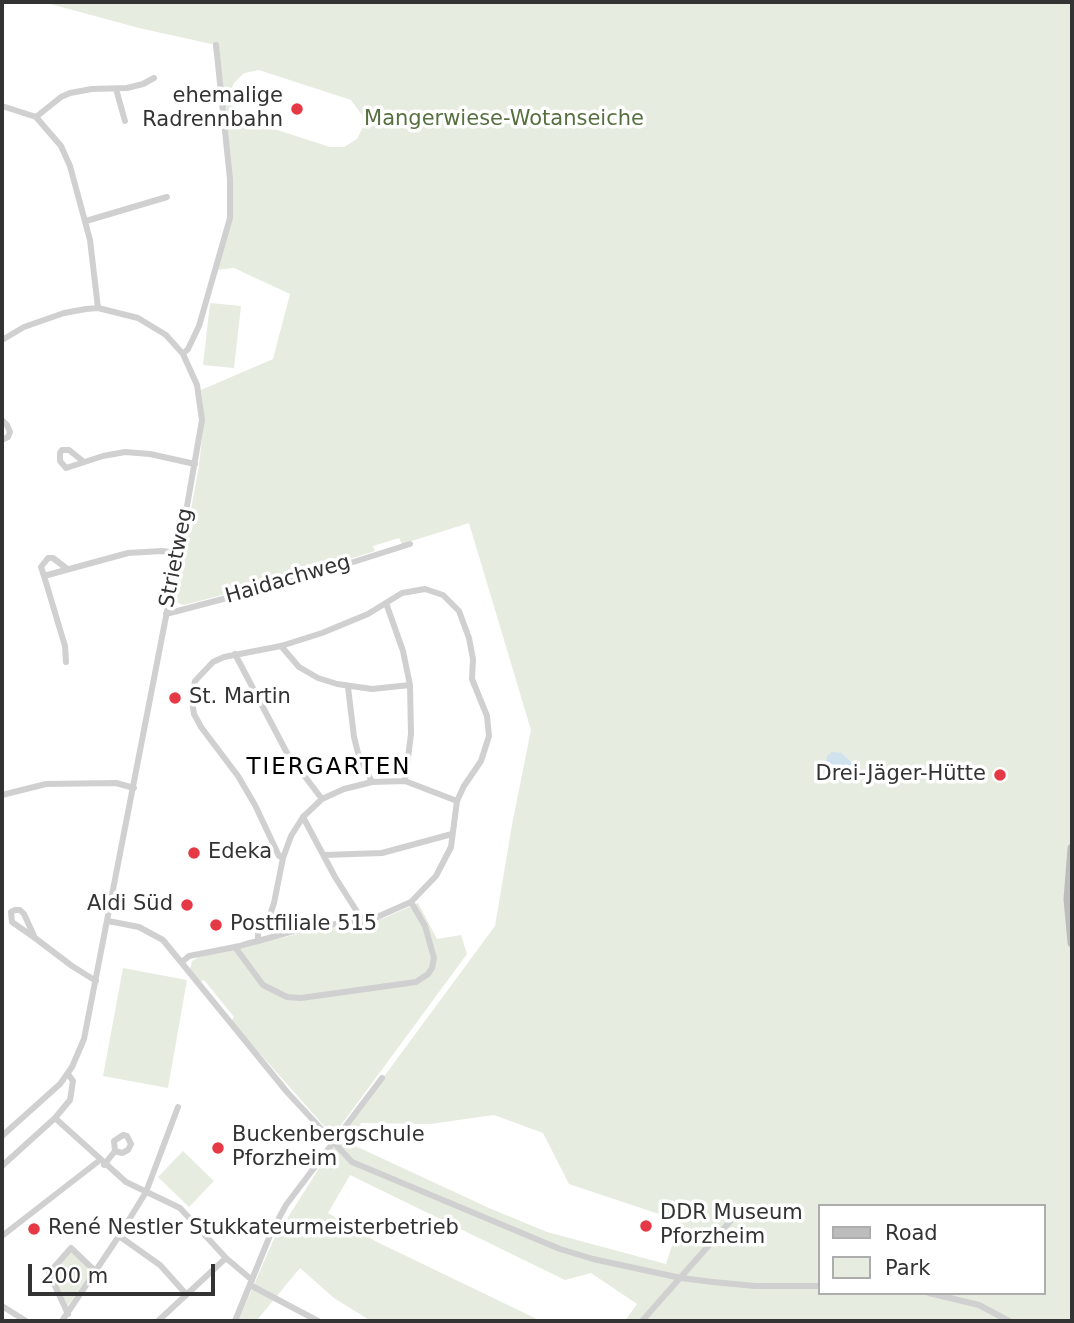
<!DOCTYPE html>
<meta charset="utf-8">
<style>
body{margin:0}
#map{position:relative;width:1074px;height:1323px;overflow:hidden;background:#fff;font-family:"DejaVu Sans",sans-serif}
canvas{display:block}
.frame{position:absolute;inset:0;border:4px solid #333;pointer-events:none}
.legend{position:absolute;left:818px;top:1204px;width:228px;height:91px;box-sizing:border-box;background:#fff;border:2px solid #adadad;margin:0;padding:9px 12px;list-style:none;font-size:21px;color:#333}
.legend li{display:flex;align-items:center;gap:14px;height:35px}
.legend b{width:35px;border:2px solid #adadad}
.scale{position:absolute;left:28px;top:1264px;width:187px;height:32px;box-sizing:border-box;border:4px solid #333;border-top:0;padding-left:9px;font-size:21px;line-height:24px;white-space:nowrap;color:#333;-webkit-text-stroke:5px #fff;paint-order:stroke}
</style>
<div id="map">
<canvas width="1074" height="1323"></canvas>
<div class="frame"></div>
<ul class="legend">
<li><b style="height:9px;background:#bdbdbd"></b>Road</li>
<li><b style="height:19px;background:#e6ecdf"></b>Park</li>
</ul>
<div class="scale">200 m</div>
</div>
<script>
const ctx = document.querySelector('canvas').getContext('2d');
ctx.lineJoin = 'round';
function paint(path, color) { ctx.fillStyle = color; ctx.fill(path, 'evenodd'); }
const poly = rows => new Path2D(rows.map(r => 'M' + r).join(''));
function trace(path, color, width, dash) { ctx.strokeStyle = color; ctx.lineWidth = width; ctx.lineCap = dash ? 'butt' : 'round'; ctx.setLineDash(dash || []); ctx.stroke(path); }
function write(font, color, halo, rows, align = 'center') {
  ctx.font = font + ' "DejaVu Sans",sans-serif'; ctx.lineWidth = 7; ctx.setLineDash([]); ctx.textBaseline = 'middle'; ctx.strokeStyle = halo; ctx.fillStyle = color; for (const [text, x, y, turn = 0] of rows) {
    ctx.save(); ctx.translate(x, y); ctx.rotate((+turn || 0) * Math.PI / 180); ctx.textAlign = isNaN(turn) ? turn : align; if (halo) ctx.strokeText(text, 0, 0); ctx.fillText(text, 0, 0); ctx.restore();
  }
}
paint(poly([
 [43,2,1072,2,1072,1321,625,1321,637,1304,591,1273,565,1280,350,1175,328,1213,375,1241,541,1321,371,1321,334,1298,300,1268,257,1320,259,1321,238,1321,273,1241,335,1143,495,926,512,825,531,730,469,523,402,544,399,538,373,546,375,551,302,574,184,605,178,603,175,596,199,466,204,419,201,390,273,359,290,294,234,268,216,270,232,202,216,45,139,28],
 [259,70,351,100,362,115,363,127,357,139,344,147,330,147,243,119,233,109,231,90,234,83,244,73],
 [842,753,852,762,865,776,861,780,854,778,845,782,837,780,829,768],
 [494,1115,543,1133,569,1184,680,1221,666,1264,547,1232,489,1208,351,1144,361,1123,430,1124],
 [820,1206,1044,1206,1044,1293,820,1293],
 [210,303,241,306,234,368,203,365],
 [418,903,437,939,461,935,467,954,333,1136,231,1021,234,1017,204,980,200,982,190,969,192,961,199,957,307,932,360,924,384,918],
 [123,968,187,980,168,1088,103,1076],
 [183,1151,214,1181,189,1207,158,1177],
 [71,1249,92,1271,66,1308,49,1273]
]), '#e6ecdf');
paint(poly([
 [832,752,842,753,865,775,865,778,854,778,842,783,837,780,826,762,827,756]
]), '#cfe2ee');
trace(poly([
 [116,89,125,121],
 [2,106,36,117,61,146,70,166,90,240,98,308],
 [36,117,61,97,70,93,92,89,127,88,143,84,154,78],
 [86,221,167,197],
 [2,340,24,327,64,313,86,309,98,308,138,318,166,335,183,354,197,385,202,420,183,529,84,1039,72,1067,60,1084,2,1136],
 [183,354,188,349,199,326,230,218,230,179,216,45],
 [2,420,7,425,10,432,8,437,2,440],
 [84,462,69,450,62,450,60,453,60,461,66,468,103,456,125,452,150,454,195,464],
 [44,576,41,567,48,558,53,558,66,568],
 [386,603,403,651,410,685,411,734,405,781],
 [166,614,303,578,410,544],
 [281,646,299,667,318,678,337,684,372,689,410,685],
 [235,654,287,753,322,799],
 [66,662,65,646,44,576,128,553,162,551,178,553],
 [348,687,354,737,358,753,372,782],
 [2,795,46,784,116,783,134,788],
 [303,817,335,877,363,921],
 [324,855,382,853,452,834],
 [283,858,291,836,303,817,322,799,344,789,372,782,405,781,457,801],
 [108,921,139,927,163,940,287,1092,352,1162,560,1249,593,1259,681,1278,713,1282,755,1286,820,1286],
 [35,938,12,922,11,912,15,910,20,910,24,914,35,938,72,966,96,981],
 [235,947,263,985,287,997,301,998,416,982,428,974,432,968,434,958,425,926,411,902],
 [182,962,189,956,240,946,246,944,258,941,290,932,377,917,411,902,436,876,451,847,457,801,464,786,481,761,489,736,487,716,472,679,473,659,469,638,459,611,443,595,425,589,402,593,368,614,322,633,281,646,224,657,213,662,195,681,192,701,194,714,201,727,238,776,255,805,279,856,283,858,274,903,269,918,258,932,258,941],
 [55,1118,126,1182,180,1208,226,1258,252,1280],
 [104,1165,115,1151,114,1141,123,1135,127,1136,131,1144,128,1150,122,1153,115,1151],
 [2,1166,55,1118,70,1100,73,1081,68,1074],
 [2,1236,100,1160],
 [119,1236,160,1265,186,1294],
 [250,1285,318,1321],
 [929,1293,979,1305,1009,1321],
 [2,1306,26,1321],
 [68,1314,49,1273,71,1248,95,1271],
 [62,1321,119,1236,146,1192,178,1107],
 [158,1321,226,1258],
 [235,1321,271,1233,286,1205,382,1078],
 [642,1321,741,1209]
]), '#d0d0d0', 6);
trace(poly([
 [1072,848,1068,899,1072,943]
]), '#bdbdbd', 9);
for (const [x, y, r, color] of [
 [297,109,7,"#e63946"],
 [175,698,7,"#e63946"],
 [1000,775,7,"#e63946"],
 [194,853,7,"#e63946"],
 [187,905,7,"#e63946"],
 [216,925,7,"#e63946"],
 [218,1148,7,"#e63946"],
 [646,1226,7,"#e63946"],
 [34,1229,7,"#e63946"]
]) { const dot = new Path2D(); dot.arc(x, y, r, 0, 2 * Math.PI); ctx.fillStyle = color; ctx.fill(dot); trace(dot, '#fff', 2.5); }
write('21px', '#333', '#fff', [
 ["ehemalige",283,97,"right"],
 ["Radrennbahn",283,121,"right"],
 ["St. Martin",189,698],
 ["Drei-Jäger-Hütte",986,775,"right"],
 ["Edeka",208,853],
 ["Aldi Süd",173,905,"right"],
 ["Postfiliale 515",230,925],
 ["Buckenbergschule",232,1136],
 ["Pforzheim",232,1160],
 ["DDR Museum",660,1214],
 ["Pforzheim",660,1238],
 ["René Nestler Stukkateurmeisterbetrieb",48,1229]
], 'left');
write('21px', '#56703f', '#fff', [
 ["Mangerwiese-Wotanseiche",504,120]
]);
write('21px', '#333', '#fff', [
 ["Strietweg",177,558,-79],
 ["Haidachweg",288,580,-16]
]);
ctx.letterSpacing = '2px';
write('23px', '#000', '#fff', [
 ["TIERGARTEN",329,768]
]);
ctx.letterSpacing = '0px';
</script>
